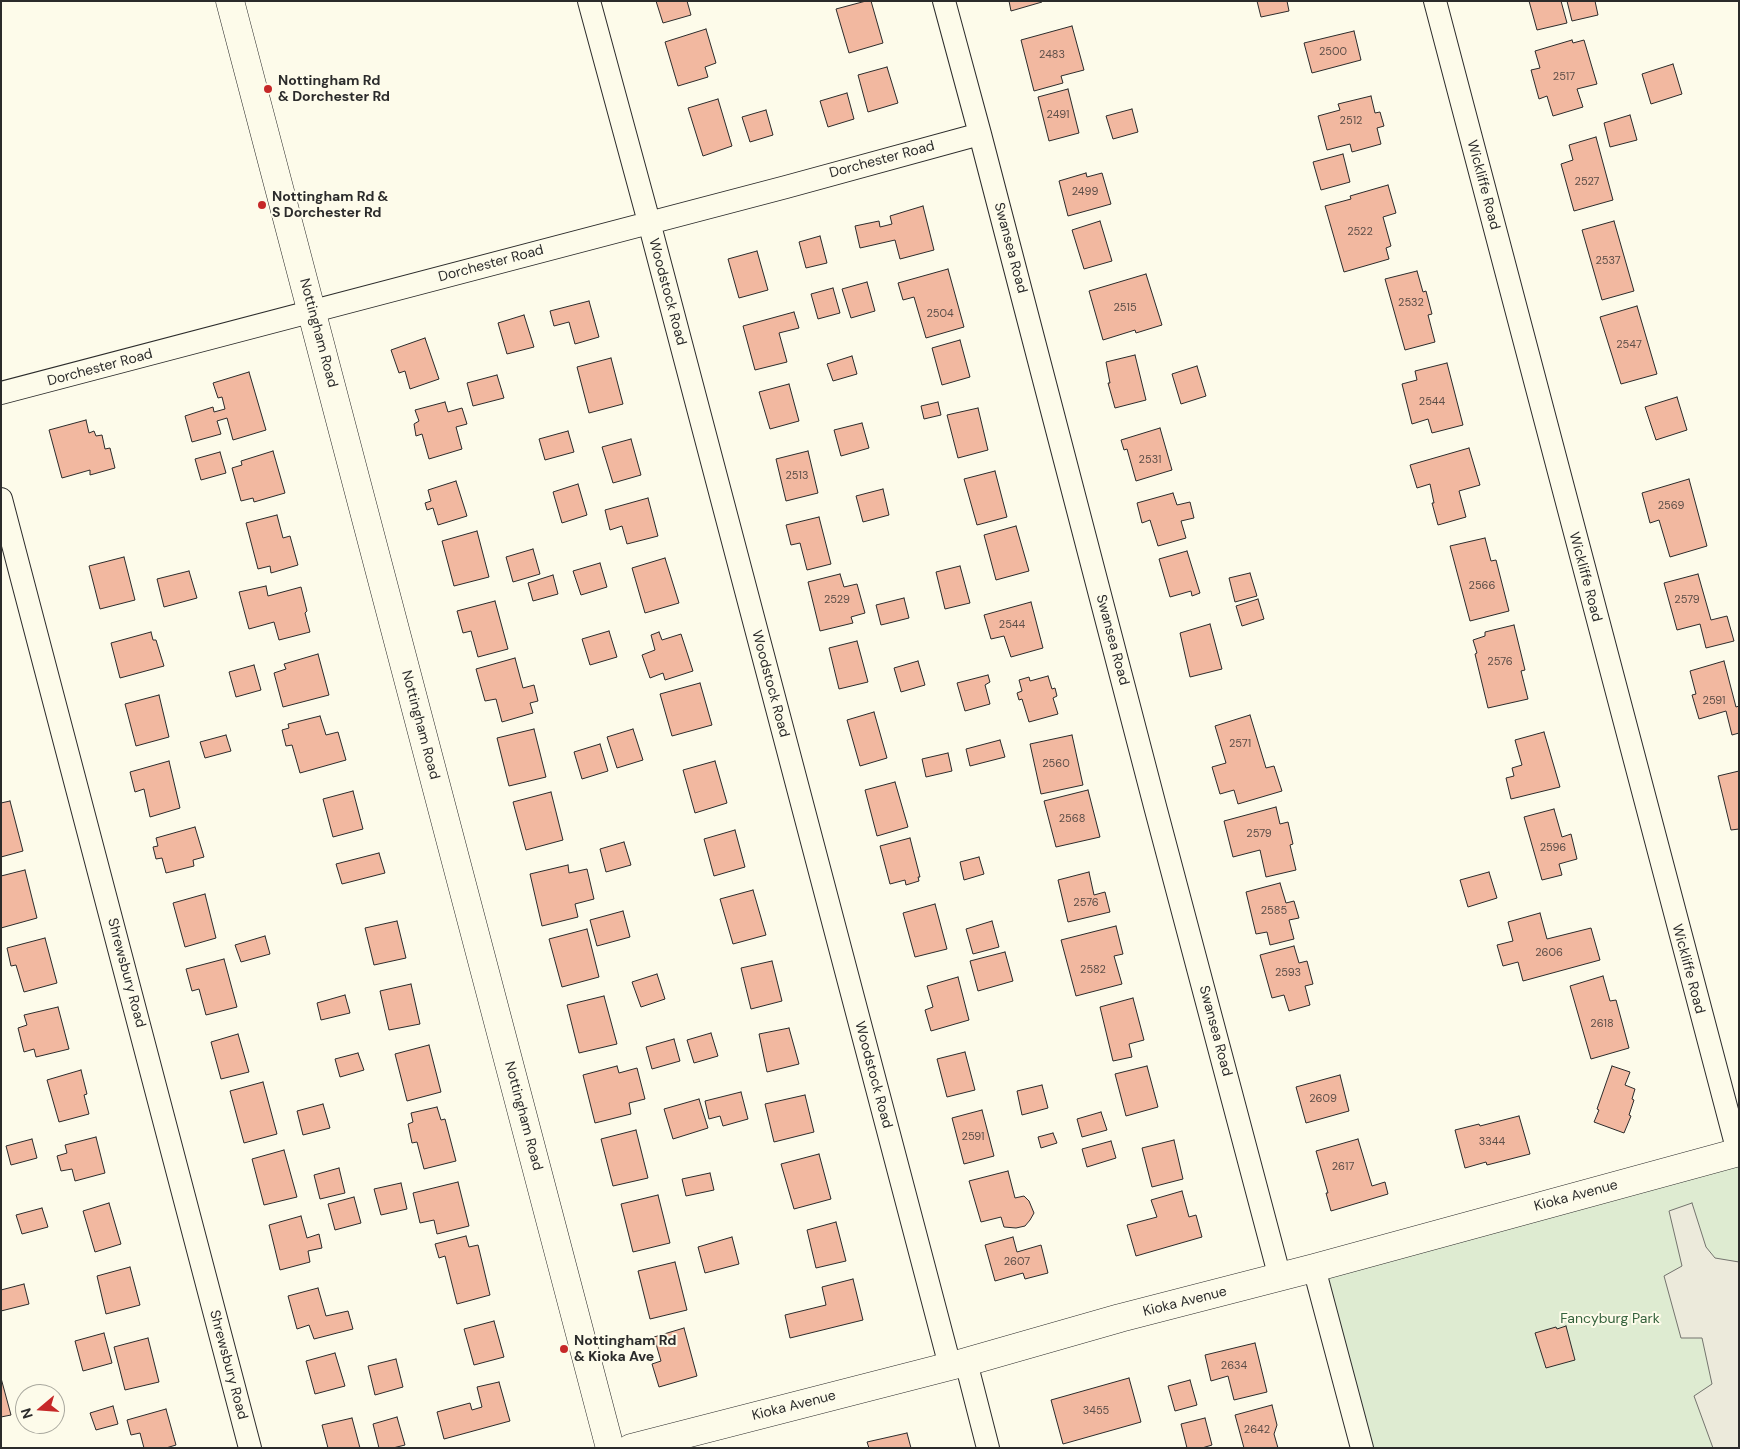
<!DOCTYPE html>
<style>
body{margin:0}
#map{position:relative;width:1740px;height:1449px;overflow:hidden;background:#fdfbea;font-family:"DM Sans",sans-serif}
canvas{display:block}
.frame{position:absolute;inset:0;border:2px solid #2b2b2b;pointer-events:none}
.north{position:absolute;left:15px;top:1384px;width:50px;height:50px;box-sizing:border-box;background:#fdfbea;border:1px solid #a9a89e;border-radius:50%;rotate:252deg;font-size:14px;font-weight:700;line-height:20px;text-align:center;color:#2b2b2b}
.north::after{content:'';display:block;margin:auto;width:18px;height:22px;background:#c62828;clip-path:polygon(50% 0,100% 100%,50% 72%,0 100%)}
</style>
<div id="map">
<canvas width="1740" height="1449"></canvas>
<div class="frame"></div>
<div class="north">N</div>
</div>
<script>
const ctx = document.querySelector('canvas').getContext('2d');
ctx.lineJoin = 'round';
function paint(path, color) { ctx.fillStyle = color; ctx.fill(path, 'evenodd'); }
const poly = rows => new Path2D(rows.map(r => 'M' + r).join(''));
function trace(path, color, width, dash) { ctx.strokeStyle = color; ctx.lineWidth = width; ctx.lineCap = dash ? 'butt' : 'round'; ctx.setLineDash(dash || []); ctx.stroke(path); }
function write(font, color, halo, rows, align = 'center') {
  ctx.font = font + ' "DM Sans",sans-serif'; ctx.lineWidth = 4; ctx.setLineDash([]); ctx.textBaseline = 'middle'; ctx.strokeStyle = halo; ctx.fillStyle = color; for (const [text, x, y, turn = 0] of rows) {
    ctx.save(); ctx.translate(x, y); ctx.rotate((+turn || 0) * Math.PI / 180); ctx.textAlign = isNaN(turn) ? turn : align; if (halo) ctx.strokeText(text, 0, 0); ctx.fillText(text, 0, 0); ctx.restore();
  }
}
const green = poly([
 [1739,1152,1739,1448,1362,1448,1314,1268,1739,1152]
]);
paint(green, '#deebd1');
trace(green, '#74746e', 1);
const parking = poly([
 [1692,1203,1706,1247,1715,1258,1739,1262,1739,1448,1713,1448,1694,1396,1712,1384,1702,1338,1681,1338,1664,1276,1682,1266,1669,1211,1692,1203]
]);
paint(parking, '#eceadb');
trace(parking, '#74746e', 1);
const building = poly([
 [656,1,687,1,691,15,663,23,656,1],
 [866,1,871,1,883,43,849,53,836,9,866,1],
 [1009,1,1042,1,1042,2,1011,11,1009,1],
 [1257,1,1287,1,1289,11,1261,17,1257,1],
 [1529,1,1561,1,1567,23,1537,30,1529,1],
 [1567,1,1595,1,1598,15,1572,21,1567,1],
 [1072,26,1084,70,1061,76,1063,83,1034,91,1021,40,1072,26],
 [706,29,716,63,705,67,708,77,678,86,665,42,706,29],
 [1354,31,1361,60,1312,73,1304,43,1354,31],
 [1572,40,1573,43,1584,40,1597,84,1577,89,1583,107,1553,116,1547,96,1539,99,1531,70,1540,68,1535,51,1572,40],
 [1673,64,1682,94,1651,104,1642,74,1673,64],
 [887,67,898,103,868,112,858,75,887,67],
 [1068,89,1079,133,1049,141,1038,97,1068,89],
 [847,93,854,119,828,127,820,101,847,93],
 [1371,96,1375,113,1380,112,1384,126,1377,128,1381,144,1352,152,1350,144,1327,150,1318,116,1340,110,1338,104,1371,96],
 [718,99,732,146,703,156,688,108,718,99],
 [1132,109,1138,132,1113,139,1106,116,1132,109],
 [766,110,773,135,750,142,742,117,766,110],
 [1630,115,1637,140,1610,147,1604,123,1630,115],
 [1596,137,1613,200,1574,211,1561,164,1573,160,1569,145,1596,137],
 [1343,154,1350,182,1321,190,1313,162,1343,154],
 [1086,173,1087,177,1102,173,1111,204,1068,216,1059,181,1086,173],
 [1388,185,1396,213,1383,217,1391,246,1386,248,1389,259,1344,272,1325,206,1351,199,1350,196,1388,185],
 [923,206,934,250,900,259,895,240,860,248,855,226,879,221,880,227,892,224,890,216,923,206],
 [1100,221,1112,261,1084,269,1072,230,1100,221],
 [1614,221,1634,291,1602,300,1582,230,1614,221],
 [820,236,827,263,806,268,799,242,820,236],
 [757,251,768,290,739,298,728,259,757,251],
 [948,269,964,327,926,338,914,297,903,300,898,283,948,269],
 [1417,271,1423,292,1426,291,1432,314,1428,315,1435,342,1405,350,1385,279,1417,271],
 [1146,274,1162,325,1136,333,1135,330,1103,340,1089,291,1146,274],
 [867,282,875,311,851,318,842,289,867,282],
 [833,288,840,313,818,319,811,294,833,288],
 [589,301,599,337,575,344,569,322,554,326,550,311,589,301],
 [1637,306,1657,374,1621,384,1600,317,1637,306],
 [794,312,799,328,779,333,787,362,755,370,743,326,794,312],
 [524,315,534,347,507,354,498,323,524,315],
 [425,338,439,379,410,389,405,371,399,373,391,350,425,338],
 [960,340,970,377,942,385,932,348,960,340],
 [1135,355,1146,400,1115,408,1108,383,1110,383,1106,362,1135,355],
 [852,356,857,374,833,381,827,364,852,356],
 [611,358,623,404,589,413,577,367,611,358],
 [1447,363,1463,425,1432,433,1428,419,1412,424,1402,384,1417,380,1415,371,1447,363],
 [1197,366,1206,396,1181,404,1172,374,1197,366],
 [249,372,266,430,233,440,227,418,217,421,221,434,192,442,185,416,213,407,214,412,225,409,222,397,218,398,213,383,249,372],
 [497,375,504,398,473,406,467,383,497,375],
 [789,384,799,421,770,429,759,392,789,384],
 [1677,397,1687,430,1656,440,1645,407,1677,397],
 [445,402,448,412,462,408,467,424,456,427,462,449,429,459,422,434,416,436,414,424,419,421,415,410,445,402],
 [938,402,941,415,924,419,921,406,938,402],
 [978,408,988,450,958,458,947,415,978,408],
 [86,420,89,433,94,431,96,436,102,435,105,449,110,448,115,468,90,475,90,470,62,478,49,430,86,420],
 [862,423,869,448,841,456,834,430,862,423],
 [1160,428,1172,470,1136,481,1127,449,1124,450,1121,440,1160,428],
 [568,431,574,452,545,460,539,439,568,431],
 [631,439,641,475,613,483,602,447,631,439],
 [1469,448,1480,485,1459,491,1466,517,1438,525,1432,503,1434,503,1430,484,1417,488,1410,465,1469,448],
 [273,451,285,493,254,502,253,498,241,501,232,468,242,465,241,461,273,451],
 [808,451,818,493,786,501,776,459,808,451],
 [220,452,226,473,201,480,195,459,220,452],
 [995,471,1007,517,977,525,964,479,995,471],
 [1689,479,1707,546,1670,557,1659,520,1650,523,1642,493,1689,479],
 [456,481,467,516,438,525,433,508,427,510,425,503,431,501,428,490,456,481],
 [578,484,587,515,562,523,553,492,578,484],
 [883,489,889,515,863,522,856,496,883,489],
 [1173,493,1177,505,1190,502,1194,518,1181,521,1186,538,1158,546,1150,520,1142,523,1137,503,1173,493],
 [648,498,658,536,627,544,622,526,610,530,605,510,648,498],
 [277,515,283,538,290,536,298,565,271,573,270,566,258,569,246,523,277,515],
 [819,517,831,564,807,570,800,543,791,545,786,525,819,517],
 [1016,526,1029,571,996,580,984,535,1016,526],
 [477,531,489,577,454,586,442,541,477,531],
 [1485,538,1491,561,1496,560,1509,611,1470,621,1450,546,1485,538],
 [533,549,540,574,513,582,506,557,533,549],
 [1187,551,1200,593,1192,596,1191,591,1170,597,1159,559,1187,551],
 [124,557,135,600,100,609,89,566,124,557],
 [665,558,679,603,645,613,632,568,665,558],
 [600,563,607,587,581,595,573,571,600,563],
 [960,566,970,603,945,609,936,572,960,566],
 [189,571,197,598,164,607,157,579,189,571],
 [1250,573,1257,596,1235,602,1229,578,1250,573],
 [840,574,844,587,857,584,865,613,851,617,853,623,820,631,808,582,840,574],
 [1698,574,1711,620,1727,616,1734,641,1706,648,1700,624,1677,630,1664,583,1698,574],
 [553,575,558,594,533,601,528,583,553,575],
 [266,586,268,596,301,587,307,611,305,613,310,632,279,640,274,622,249,629,239,592,266,586],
 [904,598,909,618,881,625,876,605,904,598],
 [1258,599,1264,619,1242,626,1236,606,1258,599],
 [495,601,508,649,478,657,471,631,463,633,457,611,495,601],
 [1031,602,1043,648,1011,657,1004,636,991,639,984,615,1031,602],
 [1210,624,1222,669,1190,677,1180,633,1210,624],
 [1514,625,1525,670,1521,671,1528,699,1488,708,1475,654,1477,653,1473,640,1485,636,1485,632,1514,625],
 [609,631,617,657,590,665,582,639,609,631],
 [151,632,153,640,156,640,164,666,120,678,111,643,151,632],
 [659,632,662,640,681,634,693,671,665,680,663,673,650,678,642,655,655,650,651,635,659,632],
 [857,641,868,682,839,689,829,648,857,641],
 [318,654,329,695,283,707,274,673,286,669,284,664,318,654],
 [515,658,523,688,534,685,538,701,530,703,533,713,502,722,496,699,485,701,476,669,515,658],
 [918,661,925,685,901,692,894,668,918,661],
 [1724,661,1736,707,1739,706,1739,733,1732,735,1726,711,1699,719,1692,695,1696,694,1690,671,1724,661],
 [254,665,261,690,236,697,229,672,254,665],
 [988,675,990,682,985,685,990,704,965,711,957,683,988,675],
 [1048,676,1052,689,1055,688,1057,696,1053,698,1058,714,1029,722,1022,699,1019,700,1017,693,1022,691,1019,680,1029,677,1030,681,1048,676],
 [700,683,712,725,672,736,660,694,700,683],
 [159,695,169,737,136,746,125,704,159,695],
 [874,712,887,758,860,766,847,720,874,712],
 [1250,715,1266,768,1274,766,1282,791,1238,804,1234,790,1220,794,1212,767,1226,763,1215,726,1250,715],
 [320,716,326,735,338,732,346,760,300,773,292,745,286,746,282,730,289,728,288,724,320,716],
 [534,729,546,777,509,786,497,738,534,729],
 [633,729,643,760,617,768,607,737,633,729],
 [1544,732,1560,787,1511,799,1506,778,1514,776,1512,768,1522,765,1515,740,1544,732],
 [226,735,231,751,205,758,200,742,226,735],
 [1072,735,1083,785,1041,794,1030,744,1072,735],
 [1000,740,1005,757,970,766,966,749,1000,740],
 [600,744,608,771,582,779,574,752,600,744],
 [948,753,952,771,926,777,922,759,948,753],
 [169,761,180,808,150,817,144,789,135,792,130,772,169,761],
 [715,761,727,803,695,813,683,770,715,761],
 [1739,771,1739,829,1731,830,1718,776,1739,771],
 [895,782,908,827,877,836,865,790,895,782],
 [1088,790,1100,837,1056,847,1044,801,1088,790],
 [353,791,363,829,333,837,323,799,353,791],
 [551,792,563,840,526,850,513,802,551,792],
 [10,801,23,851,1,857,1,803,10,801],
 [1276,807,1280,824,1288,822,1293,844,1290,845,1296,870,1266,877,1260,850,1233,857,1224,821,1276,807],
 [1554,809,1562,837,1571,834,1577,859,1559,864,1562,875,1542,880,1524,817,1554,809],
 [195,827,204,857,193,860,194,866,166,873,162,858,156,859,153,847,158,846,156,838,195,827],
 [735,830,745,867,714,876,704,839,735,830],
 [910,838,920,877,918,877,919,881,906,885,905,880,890,884,880,846,910,838],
 [624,842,631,865,606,872,600,849,624,842],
 [379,853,385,873,342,884,336,864,379,853],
 [979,857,984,874,964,880,960,862,979,857],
 [568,865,569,873,587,869,594,899,575,904,578,917,542,926,530,874,568,865],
 [25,870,37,918,1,928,1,876,25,870],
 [1089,872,1094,895,1105,892,1110,912,1068,922,1058,880,1089,872],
 [1489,872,1497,898,1468,907,1460,880,1489,872],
 [1280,883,1286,903,1294,901,1299,918,1289,920,1294,939,1270,945,1267,932,1256,934,1246,892,1280,883],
 [753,890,766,935,733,944,720,899,753,890],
 [205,894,216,938,185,947,173,903,205,894],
 [935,904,947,949,915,957,903,913,935,904],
 [623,911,630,937,597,946,590,920,623,911],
 [1540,913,1547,939,1591,928,1600,960,1523,981,1518,962,1503,966,1497,945,1513,941,1508,922,1540,913],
 [397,921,406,958,374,965,365,928,397,921],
 [992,921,999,947,973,954,966,929,992,921],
 [1116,926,1123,954,1114,956,1122,984,1076,996,1061,940,1116,926],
 [587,929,599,977,562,987,549,939,587,929],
 [265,936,270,954,241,962,235,945,265,936],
 [45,938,57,983,24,992,16,965,11,966,7,948,45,938],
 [1294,946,1299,963,1307,961,1313,984,1305,986,1310,1005,1289,1011,1284,995,1272,998,1260,955,1294,946],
 [1005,952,1013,981,978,991,970,961,1005,952],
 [224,959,237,1007,206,1015,199,989,192,991,186,969,224,959],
 [772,961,782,1001,751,1009,741,968,772,961],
 [657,974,665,999,641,1007,632,982,657,974],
 [1603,976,1610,1001,1616,1000,1629,1048,1591,1059,1570,986,1603,976],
 [958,977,969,1020,931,1031,925,1010,933,1007,927,986,958,977],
 [411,984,420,1024,389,1030,380,991,411,984],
 [345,995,350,1013,321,1020,317,1003,345,995],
 [604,996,617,1044,579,1053,567,1005,604,996],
 [1133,998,1144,1040,1129,1044,1132,1057,1113,1061,1100,1007,1133,998],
 [58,1007,69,1049,36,1057,34,1049,24,1052,18,1028,27,1025,24,1015,58,1007],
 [789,1028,799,1064,767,1072,759,1034,789,1028],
 [711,1033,718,1056,694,1063,687,1040,711,1033],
 [238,1034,249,1072,221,1079,211,1042,238,1034],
 [674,1039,680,1061,652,1069,646,1047,674,1039],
 [429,1045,441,1092,407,1101,395,1054,429,1045],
 [965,1052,975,1090,947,1097,937,1059,965,1052],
 [358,1053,364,1070,340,1077,335,1059,358,1053],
 [617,1066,619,1073,637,1068,645,1099,629,1103,631,1114,595,1123,583,1075,617,1066],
 [1147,1066,1158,1107,1126,1116,1115,1074,1147,1066],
 [1612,1066,1630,1072,1625,1085,1635,1089,1632,1099,1634,1100,1629,1115,1631,1116,1624,1133,1594,1122,1599,1110,1597,1109,1612,1066],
 [81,1070,87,1094,84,1095,89,1114,59,1122,47,1080,81,1070],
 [1340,1075,1349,1111,1306,1123,1296,1087,1340,1075],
 [263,1082,277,1134,244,1143,230,1091,263,1082],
 [1042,1085,1048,1108,1022,1115,1017,1091,1042,1085],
 [741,1092,748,1119,723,1126,720,1116,709,1119,705,1101,741,1092],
 [805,1095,814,1132,774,1142,765,1104,805,1095],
 [699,1099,708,1128,673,1139,664,1109,699,1099],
 [323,1104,330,1128,303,1135,297,1111,323,1104],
 [437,1107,441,1120,445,1119,456,1161,424,1169,417,1142,412,1143,408,1124,413,1122,411,1113,437,1107],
 [982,1110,994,1156,964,1164,952,1118,982,1110],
 [1101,1112,1107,1130,1082,1137,1077,1119,1101,1112],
 [1519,1116,1530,1154,1487,1165,1486,1162,1465,1168,1455,1130,1479,1124,1480,1126,1519,1116],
 [636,1130,648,1178,613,1186,601,1139,636,1130],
 [1053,1133,1057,1143,1041,1148,1038,1137,1053,1133],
 [96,1137,105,1173,75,1181,72,1169,61,1171,57,1156,67,1153,65,1145,96,1137],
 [32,1139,37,1158,11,1165,6,1146,32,1139],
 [1358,1139,1372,1186,1385,1182,1388,1194,1331,1211,1326,1193,1328,1193,1316,1151,1358,1139],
 [1174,1140,1183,1179,1152,1187,1142,1148,1174,1140],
 [1111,1141,1116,1158,1087,1167,1082,1149,1111,1141],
 [284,1150,297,1197,264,1205,252,1159,284,1150],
 [819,1154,831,1199,794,1209,781,1164,819,1154],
 [339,1168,345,1193,320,1199,314,1175,339,1168],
 [1008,1171,1015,1198,1024,1196,1029,1201,1034,1213,1030,1220,1025,1226,1016,1228,1004,1227,1001,1217,981,1222,969,1181,1008,1171],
 [710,1173,714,1190,686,1196,682,1179,710,1173],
 [458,1182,469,1226,437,1234,434,1220,420,1223,413,1193,458,1182],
 [401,1183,407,1209,381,1215,374,1189,401,1183],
 [1182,1191,1189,1217,1196,1215,1202,1237,1136,1256,1127,1225,1157,1217,1151,1200,1182,1191],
 [658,1195,670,1243,633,1252,621,1204,658,1195],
 [354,1197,361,1223,335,1230,328,1204,354,1197],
 [109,1203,121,1244,95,1252,83,1211,109,1203],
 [42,1208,48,1227,22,1234,16,1215,42,1208],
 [301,1216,307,1238,319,1234,322,1248,308,1251,310,1262,280,1270,269,1225,301,1216],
 [836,1222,846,1261,816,1268,807,1230,836,1222],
 [466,1236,469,1247,478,1245,490,1295,457,1304,445,1256,439,1258,435,1244,466,1236],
 [732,1237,739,1264,705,1273,698,1247,732,1237],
 [1013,1237,1017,1252,1041,1245,1048,1273,1025,1279,1023,1273,995,1281,985,1245,1013,1237],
 [675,1262,687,1310,650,1319,638,1271,675,1262],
 [130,1267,140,1305,106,1314,97,1276,130,1267],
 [853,1279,863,1320,790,1338,785,1315,826,1305,822,1287,853,1279],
 [24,1284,29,1304,1,1311,1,1290,24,1284],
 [318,1288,326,1316,348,1311,353,1329,314,1339,309,1325,297,1329,288,1296,318,1288],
 [494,1321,504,1357,474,1365,464,1329,494,1321],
 [1566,1326,1575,1360,1546,1368,1535,1333,1556,1327,1557,1329,1566,1326],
 [684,1328,697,1376,659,1387,652,1364,661,1361,654,1337,684,1328],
 [104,1333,112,1363,83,1371,75,1341,104,1333],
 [148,1338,159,1382,125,1390,114,1347,148,1338],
 [1255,1343,1267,1392,1234,1400,1228,1376,1211,1381,1205,1355,1255,1343],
 [335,1353,345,1386,315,1394,306,1361,335,1353],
 [396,1359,403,1387,375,1395,368,1366,396,1359],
 [1,1378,11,1415,1,1417,1,1378],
 [1129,1378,1141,1422,1063,1444,1051,1400,1129,1378],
 [1190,1380,1197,1405,1175,1411,1168,1386,1190,1380],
 [499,1382,510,1421,444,1439,437,1412,470,1403,472,1410,482,1407,477,1387,499,1382],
 [1272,1405,1277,1425,1274,1434,1278,1448,1244,1448,1235,1415,1272,1405],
 [113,1406,118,1424,96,1430,90,1413,113,1406],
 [166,1409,176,1445,166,1448,144,1448,140,1433,131,1435,127,1420,166,1409],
 [397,1417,405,1445,393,1448,379,1448,373,1424,397,1417],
 [352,1418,360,1448,328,1448,322,1425,352,1418],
 [1205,1418,1212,1445,1202,1448,1187,1448,1181,1424,1205,1418],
 [907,1433,911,1448,869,1448,867,1442,907,1433]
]);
paint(building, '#f2b8a0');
trace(building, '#2b2b2b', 1);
const street = poly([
 [589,1,649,222,950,1366],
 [944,1,980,134,1156,810,1280,1278],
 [1435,1,1738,1152],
 [1,393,786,187,980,134],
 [1,499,250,1448],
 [1314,1268,1362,1448],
 [966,1362,988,1448]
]);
const secondary = poly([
 [230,1,610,1448],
 [631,1448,966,1362,1120,1318,1314,1268,1739,1152]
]);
trace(street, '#2b2b2b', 24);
trace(secondary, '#2b2b2b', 29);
trace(street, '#fdfbea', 22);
trace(secondary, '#fdfbea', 28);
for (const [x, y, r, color] of [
 [268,89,5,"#c62828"],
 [262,205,5,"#c62828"],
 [564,1349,5,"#c62828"]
]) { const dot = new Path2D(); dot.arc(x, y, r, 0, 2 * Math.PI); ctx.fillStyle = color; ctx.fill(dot); trace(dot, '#fdfbea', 2); }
write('11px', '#5d4e48', null, [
 ["2500",1333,52],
 ["2483",1052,55],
 ["2517",1564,77],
 ["2491",1058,115],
 ["2512",1351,121],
 ["2527",1587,182],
 ["2499",1085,192],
 ["2522",1360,232],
 ["2537",1608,261],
 ["2532",1411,303],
 ["2515",1125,308],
 ["2504",940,314],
 ["2547",1629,345],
 ["2544",1432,402],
 ["2531",1150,460],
 ["2513",797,476],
 ["2569",1671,506],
 ["2566",1482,586],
 ["2529",837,600],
 ["2579",1687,600],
 ["2544",1012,625],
 ["2576",1500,662],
 ["2591",1714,701],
 ["2571",1240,744],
 ["2560",1056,764],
 ["2568",1072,819],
 ["2579",1259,834],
 ["2596",1553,848],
 ["2576",1086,903],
 ["2585",1274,911],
 ["2606",1549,953],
 ["2582",1093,970],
 ["2593",1288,973],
 ["2618",1602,1024],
 ["2609",1323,1099],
 ["2591",973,1137],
 ["3344",1492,1142],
 ["2617",1343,1167],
 ["2607",1017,1262],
 ["2634",1234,1366],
 ["3455",1096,1411],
 ["2642",1257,1430]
]);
write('bold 14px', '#2b2b2b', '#fdfbea', [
 ["Nottingham Rd",278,81],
 ["& Dorchester Rd",278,97],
 ["Nottingham Rd &",272,197],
 ["S Dorchester Rd",272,213],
 ["Nottingham Rd",574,1341],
 ["& Kioka Ave",574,1357]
], 'left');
write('14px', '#2b2b2b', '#fdfbea', [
 ["Dorchester Road",882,160,-15],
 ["Wickliffe Road",1483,185,75],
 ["Swansea Road",1010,248,75],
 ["Dorchester Road",491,264,-15],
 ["Woodstock Road",667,292,75],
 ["Nottingham Road",318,333,75],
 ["Dorchester Road",100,368,-15],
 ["Wickliffe Road",1585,577,75],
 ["Swansea Road",1112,640,75],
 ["Woodstock Road",770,684,75],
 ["Nottingham Road",420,725,75],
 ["Wickliffe Road",1688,969,75],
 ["Shrewsbury Road",126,973,75],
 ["Swansea Road",1215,1031,75],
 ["Woodstock Road",873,1075,75],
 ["Nottingham Road",523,1116,75],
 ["Kioka Avenue",1576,1196,-15],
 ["Kioka Avenue",1185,1302,-14],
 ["Shrewsbury Road",228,1365,75],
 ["Kioka Avenue",794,1406,-14]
]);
write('14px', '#34623c', '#fdfbea', [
 ["Fancyburg Park",1610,1319]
]);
</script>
